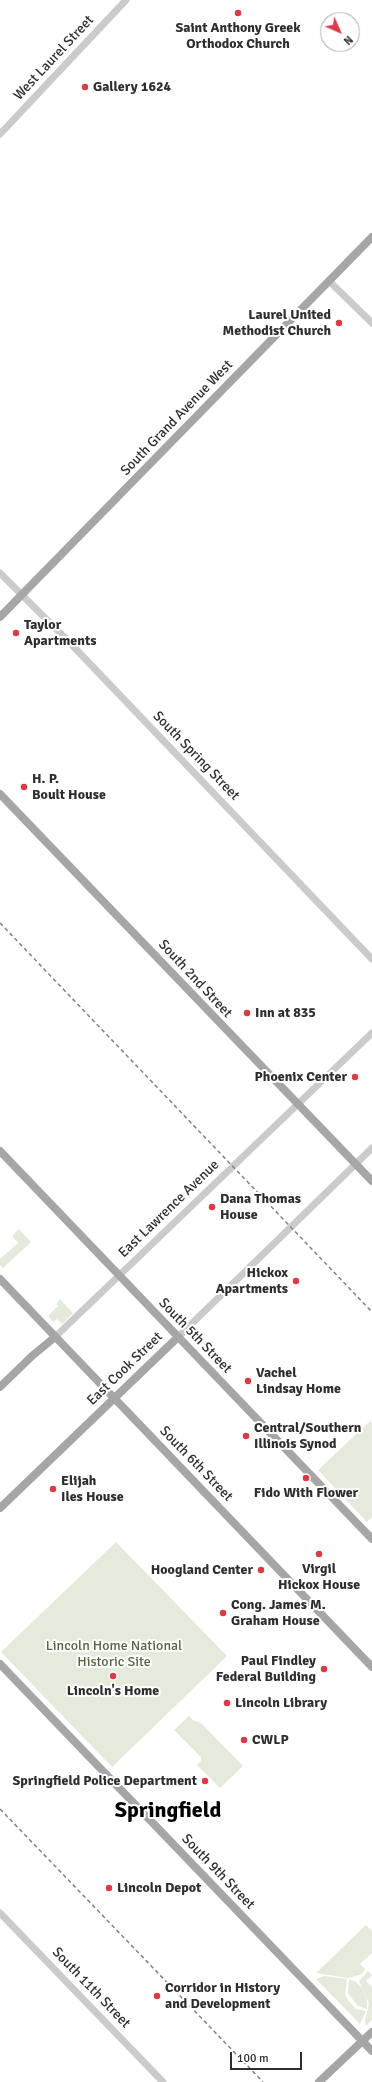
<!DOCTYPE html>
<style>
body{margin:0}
#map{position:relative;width:372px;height:2082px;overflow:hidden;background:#fff;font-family:Signika,sans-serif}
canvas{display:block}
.north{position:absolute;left:320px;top:12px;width:40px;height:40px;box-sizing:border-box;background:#fff;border:1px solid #ababab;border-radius:50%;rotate:135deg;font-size:11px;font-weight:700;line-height:16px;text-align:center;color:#2e2e2e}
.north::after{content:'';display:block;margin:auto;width:14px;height:18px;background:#d93c46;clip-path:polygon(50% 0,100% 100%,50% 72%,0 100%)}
.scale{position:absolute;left:230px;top:2052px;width:72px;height:18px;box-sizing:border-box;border:2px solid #2e2e2e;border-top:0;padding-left:5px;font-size:12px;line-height:14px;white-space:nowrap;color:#2e2e2e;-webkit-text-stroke:3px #fff;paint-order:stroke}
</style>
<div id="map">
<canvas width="372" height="2082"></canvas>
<div class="north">N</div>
<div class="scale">100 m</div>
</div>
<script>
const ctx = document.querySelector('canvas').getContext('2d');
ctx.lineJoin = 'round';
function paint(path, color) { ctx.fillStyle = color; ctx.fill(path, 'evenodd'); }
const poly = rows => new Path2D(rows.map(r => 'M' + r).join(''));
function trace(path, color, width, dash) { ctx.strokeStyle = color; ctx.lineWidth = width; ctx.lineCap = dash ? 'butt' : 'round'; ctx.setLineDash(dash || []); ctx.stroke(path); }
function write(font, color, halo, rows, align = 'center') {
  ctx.font = font + ' Signika,sans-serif'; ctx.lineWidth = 4; ctx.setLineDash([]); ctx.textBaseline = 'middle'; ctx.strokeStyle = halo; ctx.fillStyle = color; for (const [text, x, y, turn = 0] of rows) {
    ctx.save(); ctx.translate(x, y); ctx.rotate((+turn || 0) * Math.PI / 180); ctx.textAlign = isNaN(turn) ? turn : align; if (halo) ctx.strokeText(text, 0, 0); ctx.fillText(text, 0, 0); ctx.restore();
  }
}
paint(poly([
 [19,1229,31,1242,3,1268,0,1265,0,1259,18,1243,12,1236],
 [60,1299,73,1313,62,1324,57,1319,53,1322,48,1316,58,1306,56,1304],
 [370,1421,372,1424,372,1517,367,1522,318,1470],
 [116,1542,227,1656,112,1767,1,1652],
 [189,1716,193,1720,201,1723,243,1766,220,1788,197,1765,201,1761,201,1757,174,1730],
 [366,1925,372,1931,372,1953,360,1964,365,1969,362,1974,348,1978,316,1973],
 [368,1971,372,1975,366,1981,372,1987,372,2020,366,2026,365,2021,369,2003,359,1981],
 [324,1976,347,1979,345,1994,348,2000,356,2009,366,2011,360,2024,316,1979],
 [349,1979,356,1982,362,1988,367,2000,367,2009,358,2006,350,1996,348,1993]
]), '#e4eadc');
trace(poly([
 [0,134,126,0],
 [329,281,372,323],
 [0,573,71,644,372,959],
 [55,1337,372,1033],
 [178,1337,372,1148],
 [0,1913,163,2082]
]), '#cbcbcb', 7);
trace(poly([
 [0,617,372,237],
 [0,794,372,1181],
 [0,1151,372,1539],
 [0,1279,372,1667],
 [0,1387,32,1356,55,1337],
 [0,1508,178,1337],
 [0,1664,372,2051],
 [319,2082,372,2032]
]), '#a6a6a6', 8);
trace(poly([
 [0,923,372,1312],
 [0,1809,263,2082]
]), '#838383', 1.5, [4, 3]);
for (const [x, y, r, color] of [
 [238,13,4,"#d93c46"],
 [85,87,4,"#d93c46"],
 [339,323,4,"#d93c46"],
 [16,633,4,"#d93c46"],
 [24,787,4,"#d93c46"],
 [247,1013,4,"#d93c46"],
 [355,1077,4,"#d93c46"],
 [212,1207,4,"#d93c46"],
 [296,1281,4,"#d93c46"],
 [248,1381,4,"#d93c46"],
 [246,1436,4,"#d93c46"],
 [306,1478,4,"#d93c46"],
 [53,1489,4,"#d93c46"],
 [319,1554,4,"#d93c46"],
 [261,1570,4,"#d93c46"],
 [223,1613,4,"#d93c46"],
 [324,1669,4,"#d93c46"],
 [113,1676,4,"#d93c46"],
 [227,1703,4,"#d93c46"],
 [244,1740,4,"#d93c46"],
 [205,1781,4,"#d93c46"],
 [109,1888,4,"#d93c46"],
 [157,1996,4,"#d93c46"]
]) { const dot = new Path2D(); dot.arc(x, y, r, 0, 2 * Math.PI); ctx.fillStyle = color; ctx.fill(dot); trace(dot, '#fff', 1.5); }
write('bold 14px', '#2e2e2e', '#fff', [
 ["Saint Anthony Greek",238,28,"center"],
 ["Orthodox Church",238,44,"center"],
 ["Gallery 1624",93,87],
 ["Laurel United",331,315,"right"],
 ["Methodist Church",331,331,"right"],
 ["Taylor",24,625],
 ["Apartments",24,641],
 ["H. P.",32,779],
 ["Boult House",32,795],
 ["Inn at 835",255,1013],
 ["Phoenix Center",347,1077,"right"],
 ["Dana Thomas",220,1199],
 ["House",220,1215],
 ["Hickox",288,1273,"right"],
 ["Apartments",288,1289,"right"],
 ["Vachel",256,1373],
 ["Lindsay Home",256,1389],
 ["Central/Southern",254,1428],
 ["Illinois Synod",254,1444],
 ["Elijah",61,1481],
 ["Iles House",61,1497],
 ["Fido With Flower",306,1493,"center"],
 ["Virgil",319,1569,"center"],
 ["Hickox House",319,1585,"center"],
 ["Hoogland Center",253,1570,"right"],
 ["Cong. James M.",231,1605],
 ["Graham House",231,1621],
 ["Paul Findley",316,1661,"right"],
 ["Federal Building",316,1677,"right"],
 ["Lincoln's Home",113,1691,"center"],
 ["Lincoln Library",235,1703],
 ["CWLP",252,1740],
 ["Springfield Police Department",197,1781,"right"],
 ["Lincoln Depot",117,1888],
 ["Corridor in History",165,1988],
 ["and Development",165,2004]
], 'left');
write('14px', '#2e2e2e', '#fff', [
 ["West Laurel Street",54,58,-47],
 ["South Grand Avenue West",177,418,-46],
 ["South Spring Street",196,756,46],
 ["South 2nd Street",195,979,47],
 ["East Lawrence Avenue",169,1209,-44],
 ["South 5th Street",195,1336,46],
 ["East Cook Street",125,1369,-44],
 ["South 6th Street",196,1464,46],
 ["South 9th Street",218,1872,46],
 ["South 11th Street",91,1988,46]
]);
write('14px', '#51663e', '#fff', [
 ["Lincoln Home National",114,1646],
 ["Historic Site",114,1662]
]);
write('bold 22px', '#000', '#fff', [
 ["Springfield",168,1811]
]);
</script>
